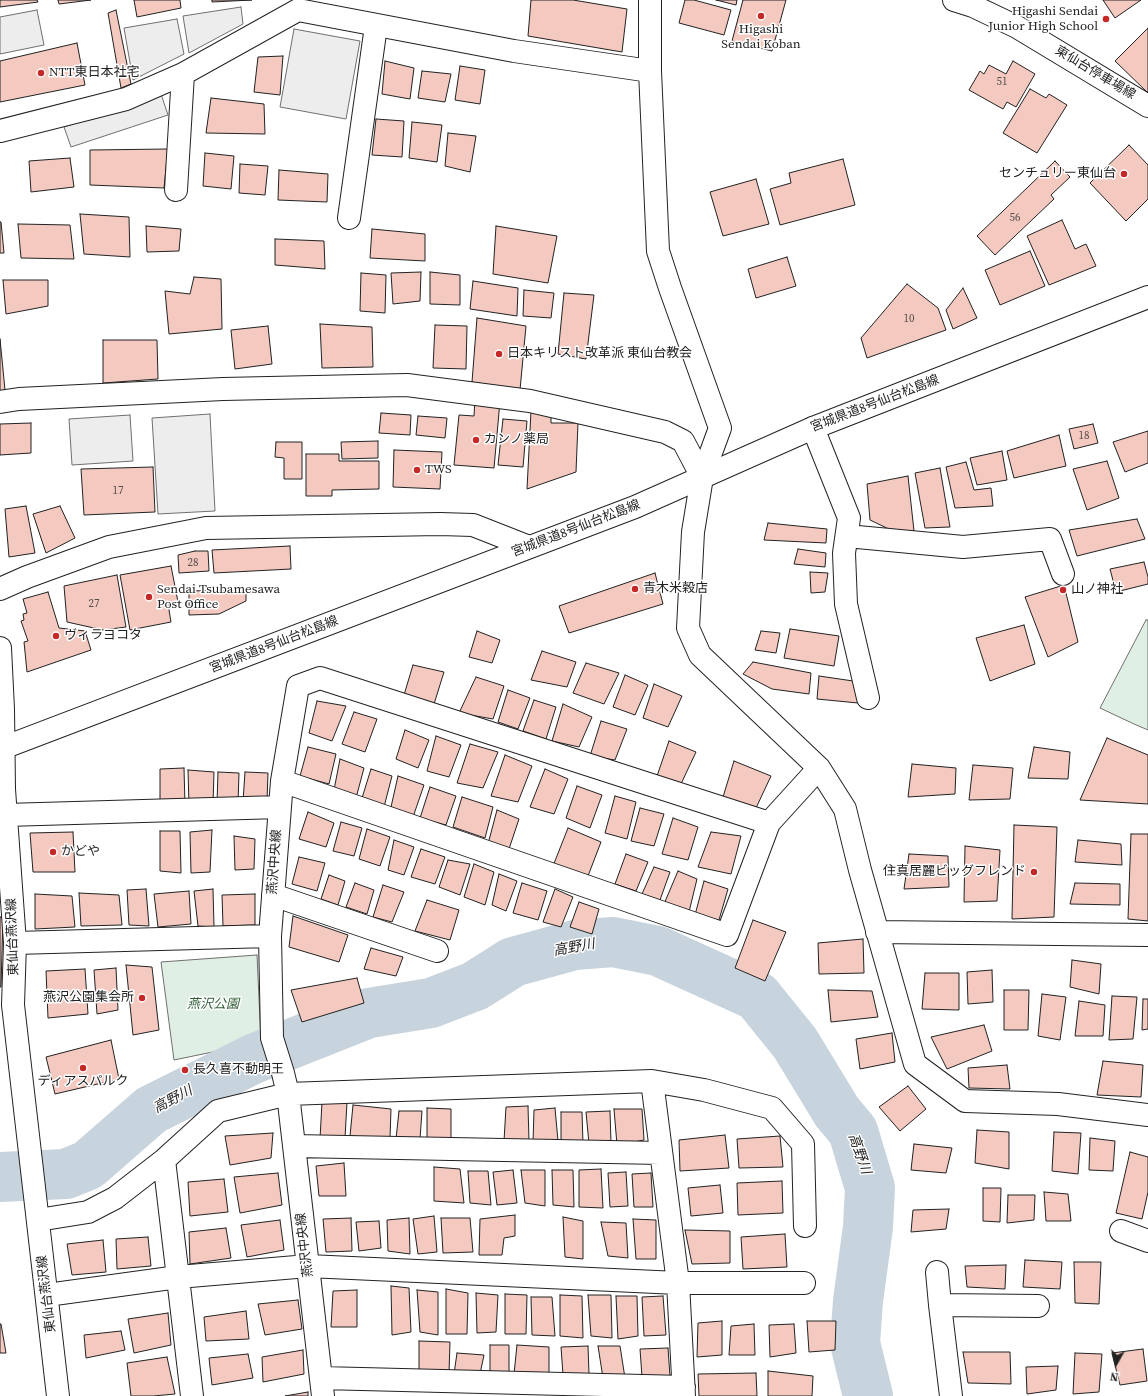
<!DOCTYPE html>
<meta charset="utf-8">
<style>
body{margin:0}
#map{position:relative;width:1148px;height:1396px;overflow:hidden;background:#fff;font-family:"Source Serif 4",serif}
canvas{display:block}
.north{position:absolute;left:1096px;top:1344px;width:40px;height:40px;-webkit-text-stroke:3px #fff;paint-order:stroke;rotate:188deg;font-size:11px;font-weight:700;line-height:16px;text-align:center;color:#222}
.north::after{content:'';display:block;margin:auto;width:14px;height:18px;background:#222;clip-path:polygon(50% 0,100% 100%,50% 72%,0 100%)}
</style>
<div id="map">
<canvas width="1148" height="1396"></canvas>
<div class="north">N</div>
</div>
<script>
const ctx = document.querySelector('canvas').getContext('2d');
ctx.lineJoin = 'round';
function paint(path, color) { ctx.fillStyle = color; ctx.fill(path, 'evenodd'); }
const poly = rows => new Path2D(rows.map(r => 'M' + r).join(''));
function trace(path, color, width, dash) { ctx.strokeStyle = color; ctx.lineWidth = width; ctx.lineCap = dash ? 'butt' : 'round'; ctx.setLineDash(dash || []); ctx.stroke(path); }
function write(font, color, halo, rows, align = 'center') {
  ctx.font = font + ' "Source Serif 4","Noto Sans JP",serif'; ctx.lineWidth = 3; ctx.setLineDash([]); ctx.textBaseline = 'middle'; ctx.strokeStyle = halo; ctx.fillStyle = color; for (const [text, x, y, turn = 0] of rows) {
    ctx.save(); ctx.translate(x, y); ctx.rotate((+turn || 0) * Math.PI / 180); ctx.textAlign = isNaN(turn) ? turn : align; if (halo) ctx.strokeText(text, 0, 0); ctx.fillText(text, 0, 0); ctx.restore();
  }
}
const green = poly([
 [1146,620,1148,620,1148,730,1134,724,1100,708,1146,620],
 [257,955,261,1042,174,1060,161,962,257,955]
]);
paint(green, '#e0efe3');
trace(green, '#6f6f6f', 1);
const parking = poly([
 [241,7,243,24,189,53,183,16,241,7],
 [37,10,44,45,0,54,0,17,37,10],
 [177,19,184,54,133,80,124,28,177,19],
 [294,29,360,41,346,119,280,107,294,29],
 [161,94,168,115,71,147,64,127,161,94],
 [210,414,215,511,158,514,152,418,210,414],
 [130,415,133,461,72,465,69,419,130,415]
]);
paint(parking, '#ededed');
trace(parking, '#6f6f6f', 1);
trace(poly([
 [0,1177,66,1174,88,1165,151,1110,253,1059,369,1013,431,1003,475,986,513,962,575,945,613,942,658,951,757,996,795,1043,837,1112,853,1131,870,1188,868,1227,858,1301,855,1343,868,1396]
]), '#c7d3dd', 50);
const building = poly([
 [0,0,37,0,38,2,0,7,0,0],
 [58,0,91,0,59,4,58,0],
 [134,0,180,0,181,8,137,17,134,0],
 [212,0,252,0,212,2,212,0],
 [531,0,573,0,627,9,622,52,528,36,531,0],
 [685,0,694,0,731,10,724,35,679,23,685,0],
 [716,0,737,0,736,5,716,0],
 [743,0,786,0,772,51,732,41,743,0],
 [1103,0,1141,0,1115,18,1103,0],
 [116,10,131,84,121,88,108,13,116,10],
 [1148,28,1148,92,1147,92,1115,61,1148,28],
 [77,43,85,85,0,102,0,61,77,43],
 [283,56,280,95,254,92,258,57,283,56],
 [385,61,414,68,410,99,382,94,385,61],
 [1013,61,1035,74,1016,107,1007,102,1003,109,969,90,980,71,984,74,989,65,1006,74,1013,61],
 [460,66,485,70,480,104,455,100,460,66],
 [422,71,451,74,445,102,418,98,422,71],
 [1030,89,1046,98,1049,94,1067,105,1037,153,1003,133,1030,89],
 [211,98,264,104,265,134,206,133,211,98],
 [376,119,404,121,402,157,372,155,376,119],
 [412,122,442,125,437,162,409,158,412,122],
 [448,133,476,136,470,172,445,166,448,133],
 [1129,145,1148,165,1148,199,1126,221,1090,183,1129,145],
 [168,149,164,188,90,185,90,150,168,149],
 [205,153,234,156,231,189,203,186,205,153],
 [70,158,74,187,31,192,29,161,70,158],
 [843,159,855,205,780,225,770,189,791,183,789,173,843,159],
 [1055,161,1070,177,1051,195,1054,199,995,255,977,236,1055,161],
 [240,164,268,166,265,195,239,193,240,164],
 [279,170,328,174,327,202,278,200,279,170],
 [756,179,769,224,723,236,710,192,756,179],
 [80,214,129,217,130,257,84,254,80,214],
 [1062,220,1075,249,1086,244,1096,266,1049,285,1027,236,1062,220],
 [0,222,1,222,4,253,0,253,0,222],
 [18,224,70,225,74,259,21,258,18,224],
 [146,226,181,229,179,251,147,252,146,226],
 [496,226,557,236,548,283,493,274,496,226],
 [372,229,425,234,425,261,370,258,372,229],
 [275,239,324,241,325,269,275,265,275,239],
 [1030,251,1045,286,1000,305,985,270,1030,251],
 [787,257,796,286,756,298,748,269,787,257],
 [421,272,420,301,393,304,391,273,421,272],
 [430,272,460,275,460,305,430,304,430,272],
 [361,273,386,275,385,313,360,311,361,273],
 [194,277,221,279,222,329,169,334,165,291,190,294,194,277],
 [3,280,48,280,48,306,6,314,3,280],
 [473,281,518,288,517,316,470,309,473,281],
 [907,284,938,308,946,330,867,358,861,338,907,284],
 [963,288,977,318,953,329,946,310,963,288],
 [524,290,554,293,551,318,523,316,524,290],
 [564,293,594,295,586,359,558,354,564,293],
 [477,318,526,326,520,390,472,382,477,318],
 [320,324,372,327,373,367,322,368,320,324],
 [435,325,467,326,466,369,433,368,435,325],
 [268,326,272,364,235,369,231,330,268,326],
 [0,339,5,390,0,391,0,339],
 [103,340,157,340,158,379,103,383,103,340],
 [475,398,500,401,494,468,454,465,459,415,474,416,475,398],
 [531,411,551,413,551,423,578,423,576,472,527,489,531,411],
 [381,413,411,415,410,435,379,433,381,413],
 [418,416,447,418,445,438,416,435,418,416],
 [503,419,527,421,523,467,498,465,503,419],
 [31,423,31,453,0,455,0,424,31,423],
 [1093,424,1098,443,1074,449,1069,429,1093,424],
 [1148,431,1148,463,1125,472,1113,442,1148,431],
 [1059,435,1066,466,1014,478,1007,451,1059,435],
 [378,441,378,458,342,459,341,442,378,441],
 [276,442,302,442,302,479,284,479,284,458,275,457,276,442],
 [394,450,442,452,440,489,393,487,394,450],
 [1002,451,1007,480,977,485,970,458,1002,451],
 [306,454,339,454,339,461,379,461,379,489,332,490,332,496,306,496,306,454],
 [1107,461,1119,498,1087,510,1073,469,1107,461],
 [966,462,974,490,991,488,993,506,955,508,946,467,966,462],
 [153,467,155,512,84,515,81,469,153,467],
 [940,468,950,527,925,528,915,473,940,468],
 [908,476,914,531,893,531,870,520,867,484,908,476],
 [26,506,35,553,9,557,5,509,26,506],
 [60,506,75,538,46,553,33,514,60,506],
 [1137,519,1145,539,1077,556,1069,530,1137,519],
 [768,523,827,529,826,543,764,540,768,523],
 [290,546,291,569,214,573,212,550,290,546],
 [798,549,826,553,825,567,794,564,798,549],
 [195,551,208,551,209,571,179,573,178,555,195,551],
 [1144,562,1148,577,1148,584,1116,592,1110,569,1144,562],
 [171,566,178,602,168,604,171,622,130,630,120,575,171,566],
 [810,572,828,573,825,592,811,593,810,572],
 [655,573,663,604,569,633,559,606,655,573],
 [117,575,126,627,103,630,67,622,64,586,117,575],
 [1064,585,1078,642,1048,657,1025,597,1064,585],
 [246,590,246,601,219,614,189,615,189,591,246,590],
 [48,592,59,628,85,631,91,650,27,672,24,642,28,641,21,621,24,620,23,614,27,613,23,599,48,592],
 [1024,625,1035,664,990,681,976,638,1024,625],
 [790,629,839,636,834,666,784,658,790,629],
 [477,631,500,640,492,663,469,657,477,631],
 [761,631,780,633,776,653,755,650,761,631],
 [542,651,576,662,567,687,531,680,542,651],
 [753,662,811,673,809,694,772,689,743,674,753,662],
 [586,663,619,673,604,704,573,693,586,663],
 [413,665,444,672,434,704,404,695,413,665],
 [625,675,648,685,635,715,613,707,625,675],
 [819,676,860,682,858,703,817,699,819,676],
 [476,677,504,686,493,719,459,713,476,677],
 [654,684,682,696,668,727,643,718,654,684],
 [508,690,530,698,518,729,498,722,508,690],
 [534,700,556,707,546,739,523,731,534,700],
 [317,701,346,706,332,741,309,733,317,701],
 [563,704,592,717,579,747,552,741,563,704],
 [354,712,377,719,365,752,342,744,354,712],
 [601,721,627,729,615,760,590,756,601,721],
 [405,730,429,740,418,768,396,759,405,730],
 [436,736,461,745,449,777,427,771,436,736],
 [1107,738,1148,755,1148,804,1080,800,1107,738],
 [669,741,696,752,680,786,657,776,669,741],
 [470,744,498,752,483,788,457,783,470,744],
 [308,747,336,754,329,784,300,776,308,747],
 [1034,747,1070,752,1068,779,1028,778,1034,747],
 [505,755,532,766,518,802,491,796,505,755],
 [340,759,364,768,356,798,334,790,340,759],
 [734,761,771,776,756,808,723,797,734,761],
 [912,764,956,768,955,794,908,797,912,764],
 [973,765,1013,768,1010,799,969,800,973,765],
 [184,768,185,805,160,803,160,769,184,768],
 [371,769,392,776,384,807,362,798,371,769],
 [545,769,568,779,554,814,530,807,545,769],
 [188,770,214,772,213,804,189,805,188,770],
 [218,772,239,773,238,803,217,804,218,772],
 [245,772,268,773,267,801,243,802,245,772],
 [398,776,424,785,413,817,391,807,398,776],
 [577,786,602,795,590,828,566,818,577,786],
 [430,787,456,796,446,825,420,818,430,787],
 [615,796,636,802,627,839,605,833,615,796],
 [462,797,493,807,485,838,453,827,462,797],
 [640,808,664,814,654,846,631,841,640,808],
 [497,810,519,819,509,849,488,844,497,810],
 [308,812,334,823,326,847,299,839,308,812],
 [673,818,698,827,688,860,662,854,673,818],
 [341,822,362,828,354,856,333,851,341,822],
 [1014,825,1057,827,1054,917,1012,919,1014,825],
 [568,828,601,842,588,876,553,866,568,828],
 [367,829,390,837,380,866,359,859,367,829],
 [212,830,210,872,191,873,190,832,212,830],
 [160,831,180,831,181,873,160,871,160,831],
 [73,832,75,872,33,872,30,833,73,832],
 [711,832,741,836,731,874,698,867,711,832],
 [1131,834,1148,834,1148,921,1128,919,1131,834],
 [234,836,255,839,254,869,235,870,234,836],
 [394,840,414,847,404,875,388,870,394,840],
 [1078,840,1121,844,1122,865,1075,862,1078,840],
 [965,846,1000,850,997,901,964,902,965,846],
 [421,849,445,857,435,884,411,877,421,849],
 [626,854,648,862,636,891,615,884,626,854],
 [909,854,948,856,949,887,904,889,909,854],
 [299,857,325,863,317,891,292,884,299,857],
 [448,860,470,864,460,895,439,887,448,860],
 [474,864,494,872,485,905,464,897,474,864],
 [654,867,670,872,660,900,642,894,654,867],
 [678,871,697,879,689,912,664,904,678,871],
 [499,874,517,881,506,911,492,905,499,874],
 [329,875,345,881,338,905,321,899,329,875],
 [704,881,728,889,719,920,695,915,704,881],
 [355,883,374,890,367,914,346,907,355,883],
 [522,883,547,891,538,920,513,913,522,883],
 [1075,883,1120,884,1120,905,1070,904,1075,883],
 [383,885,404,892,392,922,373,917,383,885],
 [146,889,149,926,129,925,127,890,146,889],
 [213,889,214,927,198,926,194,891,213,889],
 [555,889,573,897,561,927,543,922,555,889],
 [189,891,191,924,158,927,154,894,189,891],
 [79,893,119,895,122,925,81,926,79,893],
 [35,894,72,896,75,927,35,929,35,894],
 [255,894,255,925,223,926,222,895,255,894],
 [427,900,459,910,450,940,415,931,427,900],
 [579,902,599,909,592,934,570,927,579,902],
 [293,916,348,935,339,962,289,947,293,916],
 [0,917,3,917,1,987,0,987,0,917],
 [753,920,786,932,765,981,735,968,753,920],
 [863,939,864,973,819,974,818,943,863,939],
 [371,948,403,957,396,976,364,969,371,948],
 [1072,960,1101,964,1099,994,1070,987,1072,960],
 [126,965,152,967,159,1030,133,1035,126,965],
 [116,968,118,1010,97,1014,94,970,116,968],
 [85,969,88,1014,48,1018,46,971,85,969],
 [992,970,993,1002,968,1004,967,972,992,970],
 [925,973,959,973,959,1010,922,1009,925,973],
 [357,978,364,1003,302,1022,291,990,357,978],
 [828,990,872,991,878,1017,831,1022,828,990],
 [1004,990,1029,990,1028,1030,1004,1030,1004,990],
 [1042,994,1066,997,1060,1040,1038,1036,1042,994],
 [1112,996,1137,997,1133,1039,1109,1040,1112,996],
 [1143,999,1148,999,1148,1029,1142,1030,1143,999],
 [1079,1001,1105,1005,1103,1036,1075,1036,1079,1001],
 [984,1025,992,1051,947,1069,931,1037,984,1025],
 [892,1033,895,1062,860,1069,856,1039,892,1033],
 [111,1040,119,1079,55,1094,46,1057,111,1040],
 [1103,1061,1143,1065,1141,1097,1097,1095,1103,1061],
 [1007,1065,1010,1089,969,1088,968,1068,1007,1065],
 [908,1086,926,1109,900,1131,879,1107,908,1086],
 [322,1102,347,1102,345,1138,320,1139,322,1102],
 [353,1105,391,1109,390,1138,350,1136,353,1105],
 [528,1106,529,1141,504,1141,506,1107,528,1106],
 [427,1108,451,1109,451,1141,427,1142,427,1108],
 [555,1108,558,1141,533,1142,534,1110,555,1108],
 [614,1109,642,1109,644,1140,617,1145,614,1109],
 [399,1111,422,1111,420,1139,396,1139,399,1111],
 [610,1111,611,1143,589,1144,586,1112,610,1111],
 [561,1112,582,1112,583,1144,561,1142,561,1112],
 [977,1130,1009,1132,1009,1169,975,1163,977,1130],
 [1054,1132,1081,1133,1078,1174,1052,1171,1054,1132],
 [273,1133,271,1158,230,1165,225,1136,273,1133],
 [725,1135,729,1168,680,1171,679,1140,725,1135],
 [780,1136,783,1167,739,1168,737,1139,780,1136],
 [1090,1138,1115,1141,1113,1171,1089,1170,1090,1138],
 [914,1144,952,1148,946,1173,911,1170,914,1144],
 [1130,1152,1148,1157,1148,1192,1142,1219,1116,1213,1130,1152],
 [344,1163,346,1196,319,1196,316,1166,344,1163],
 [434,1167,460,1169,464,1203,434,1201,434,1167],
 [601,1169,603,1208,579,1207,579,1170,601,1169],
 [513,1170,517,1203,497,1205,493,1172,513,1170],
 [521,1170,545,1170,545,1206,525,1203,521,1170],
 [552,1170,573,1170,574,1207,553,1205,552,1170],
 [468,1171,488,1171,491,1205,470,1203,468,1171],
 [626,1172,628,1206,610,1207,608,1173,626,1172],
 [278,1173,282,1205,240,1213,234,1177,278,1173],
 [651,1173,653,1207,634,1207,632,1174,651,1173],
 [224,1179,228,1212,190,1216,188,1182,224,1179],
 [782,1181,783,1213,738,1215,737,1183,782,1181],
 [720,1185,723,1213,691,1216,688,1188,720,1185],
 [983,1188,1001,1188,1000,1222,983,1221,983,1188],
 [1044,1192,1068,1194,1071,1221,1046,1221,1044,1192],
 [1008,1195,1035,1195,1034,1220,1007,1223,1008,1195],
 [949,1209,946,1229,911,1232,913,1210,949,1209],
 [515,1215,515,1236,504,1238,502,1255,479,1255,480,1219,515,1215],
 [434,1216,437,1252,418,1254,413,1219,434,1216],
 [563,1217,583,1221,583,1259,565,1257,563,1217],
 [351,1218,352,1251,326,1252,323,1219,351,1218],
 [409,1218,410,1254,388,1251,387,1220,409,1218],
 [441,1218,470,1218,473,1252,443,1253,441,1218],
 [633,1219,656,1220,656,1259,636,1259,633,1219],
 [280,1220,284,1250,247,1257,241,1225,280,1220],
 [379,1221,381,1248,359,1251,356,1222,379,1221],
 [601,1222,626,1223,628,1258,608,1256,601,1222],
 [226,1228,231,1258,190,1264,189,1232,226,1228],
 [685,1230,730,1231,730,1263,692,1264,685,1230],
 [785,1234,787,1267,743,1269,741,1237,785,1234],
 [148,1237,151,1266,117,1269,116,1239,148,1237],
 [103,1240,106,1272,72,1275,67,1244,103,1240],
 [1025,1260,1062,1262,1060,1289,1023,1287,1025,1260],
 [1074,1262,1101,1262,1099,1304,1075,1303,1074,1262],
 [1006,1265,1005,1289,967,1287,965,1266,1006,1265],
 [391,1286,409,1288,411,1332,392,1335,391,1286],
 [446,1289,468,1293,467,1334,446,1334,446,1289],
 [357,1290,357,1327,331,1327,333,1291,357,1290],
 [417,1290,438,1292,438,1335,420,1332,417,1290],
 [476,1293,498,1295,496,1332,477,1333,476,1293],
 [505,1294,527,1295,526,1334,505,1334,505,1294],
 [560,1295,582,1296,583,1338,560,1336,560,1295],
 [588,1295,611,1295,612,1338,591,1336,588,1295],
 [616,1296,637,1296,638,1336,618,1339,616,1296],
 [663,1296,666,1335,644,1336,642,1297,663,1296],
 [531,1297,552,1297,555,1336,532,1335,531,1297],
 [298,1300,302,1329,265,1335,258,1304,298,1300],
 [246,1311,249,1339,206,1341,204,1317,246,1311],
 [168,1313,171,1345,134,1353,128,1319,168,1313],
 [722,1321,722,1355,697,1357,698,1323,722,1321],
 [807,1321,836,1321,835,1350,809,1352,807,1321],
 [0,1324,1,1324,6,1353,0,1353,0,1324],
 [754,1324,755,1355,729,1355,731,1326,754,1324],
 [794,1324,796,1353,770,1357,769,1325,794,1324],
 [121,1331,125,1350,86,1358,84,1335,121,1331],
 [419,1341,450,1342,449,1373,419,1372,419,1341],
 [490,1345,509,1345,509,1375,490,1376,490,1345],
 [517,1345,549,1347,549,1375,514,1374,517,1345],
 [588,1346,589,1374,563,1375,561,1347,588,1346],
 [598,1346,620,1346,625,1378,603,1378,598,1346],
 [668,1348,670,1376,642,1377,640,1349,668,1348],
 [1143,1349,1147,1381,1120,1385,1112,1353,1143,1349],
 [303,1350,304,1374,263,1382,262,1357,303,1350],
 [963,1352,1010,1352,1011,1384,968,1383,963,1352],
 [457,1353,484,1355,480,1374,454,1374,457,1353],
 [1075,1353,1102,1354,1099,1392,1073,1394,1075,1353],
 [248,1354,253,1378,212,1385,209,1358,248,1354],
 [167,1357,175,1394,153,1396,131,1396,127,1363,167,1357],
 [1058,1366,1056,1390,1027,1394,1026,1367,1058,1366],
 [768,1371,813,1376,812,1396,768,1396,768,1371],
 [756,1373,757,1396,699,1396,698,1374,756,1373],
 [308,1392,308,1396,285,1396,308,1392]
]);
paint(building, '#f3c9c0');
trace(building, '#222', 1);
const minor = poly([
 [650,0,650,71,658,251,670,288,720,428,702,477,693,532,688,628,700,655,819,768,845,809,860,870,915,1064,965,1101,1058,1104,1148,1115],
 [0,131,126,99,183,74,298,10,514,51,650,71],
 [176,190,183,74],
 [349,218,376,26],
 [0,402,19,399,223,389,407,385,530,401,665,432,683,441,702,477],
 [813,428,849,518,844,553,846,604,868,698],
 [847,536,963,547,1050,539,1063,574],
 [0,589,27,577,109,547,206,528,440,524,473,525,529,547],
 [0,648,3,709,4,789,15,943,13,1005,58,1396],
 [282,781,727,935,769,823,819,768],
 [6,815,280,807],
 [273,895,437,951],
 [877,932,1148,935],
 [15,943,270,936],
 [652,1081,704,1090,772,1108,803,1144,805,1226],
 [294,1146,661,1153],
 [164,1160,192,1396],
 [38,1220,88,1212,115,1198,164,1160,218,1111,288,1094,652,1081,678,1283,684,1396],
 [1121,1231,1148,1241],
 [937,1272,940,1305],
 [47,1295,178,1277,308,1266,678,1283,804,1283],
 [321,1378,684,1387],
 [323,1396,288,1094,283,1073,272,1038,270,936,282,781,298,686,320,678,769,823],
 [951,1396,940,1305,1038,1306]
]);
const major = poly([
 [954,0,973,6,1017,27,1148,106],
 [0,749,635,507,813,428,1148,297]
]);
trace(minor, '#222', 24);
trace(major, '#222', 24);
trace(minor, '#fff', 22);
trace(major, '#fff', 22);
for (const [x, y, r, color] of [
 [761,16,4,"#c62828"],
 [1106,19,4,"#c62828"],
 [41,73,4,"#c62828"],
 [1124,174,4,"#c62828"],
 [499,354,4,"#c62828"],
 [476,440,4,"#c62828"],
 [417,470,4,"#c62828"],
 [635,589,4,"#c62828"],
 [1063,590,4,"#c62828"],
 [149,597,4,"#c62828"],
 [56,636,4,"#c62828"],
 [53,852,4,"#c62828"],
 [1034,872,4,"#c62828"],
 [142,998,4,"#c62828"],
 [83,1068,4,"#c62828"],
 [185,1070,4,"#c62828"]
]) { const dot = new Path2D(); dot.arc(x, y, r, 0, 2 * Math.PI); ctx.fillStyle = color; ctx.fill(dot); trace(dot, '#fff', 1.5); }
write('11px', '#564c4a', null, [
 ["51",1002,82],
 ["56",1015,218],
 ["10",909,319],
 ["18",1084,436],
 ["17",118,491],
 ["28",193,563],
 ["27",94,604]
]);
write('13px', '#222', '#fff', [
 ["Higashi Sendai",1098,12,"right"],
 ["Junior High School",1098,27,"right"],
 ["Higashi",761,30,"center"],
 ["Sendai Koban",761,45,"center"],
 ["NTT東日本社宅",49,73],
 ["センチュリー東仙台",1116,174,"right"],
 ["日本キリスト改革派 東仙台教会",507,354],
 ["カンノ薬局",484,440],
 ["TWS",425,470],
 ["青木米穀店",643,589],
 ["Sendai Tsubamesawa",157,590],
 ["Post Office",157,605],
 ["山ノ神社",1071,590],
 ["ヴィラヨコタ",64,636],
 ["かどや",61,852],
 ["住真居麗ビッグフレンド",1026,872,"right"],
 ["燕沢公園集会所",134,998,"right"],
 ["長久喜不動明王",193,1070],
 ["ディアスパルク",83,1082,"center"]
], 'left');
write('13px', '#222', '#fff', [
 ["東仙台停車場線",1095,73,31],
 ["宮城県道8号仙台松島線",875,404,-21],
 ["宮城県道8号仙台松島線",576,529,-21],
 ["宮城県道8号仙台松島線",274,645,-21],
 ["燕沢中央線",275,862,-86],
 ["東仙台燕沢線",13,937,-92],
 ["燕沢中央線",305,1245,-97],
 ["東仙台燕沢線",47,1294,-97]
]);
write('italic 13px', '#2f5e38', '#fff', [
 ["燕沢公園",213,1005]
]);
write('italic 14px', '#222', '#fff', [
 ["高野川",574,948,-10],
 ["高野川",173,1100,-28],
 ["高野川",859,1154,71]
]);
</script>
